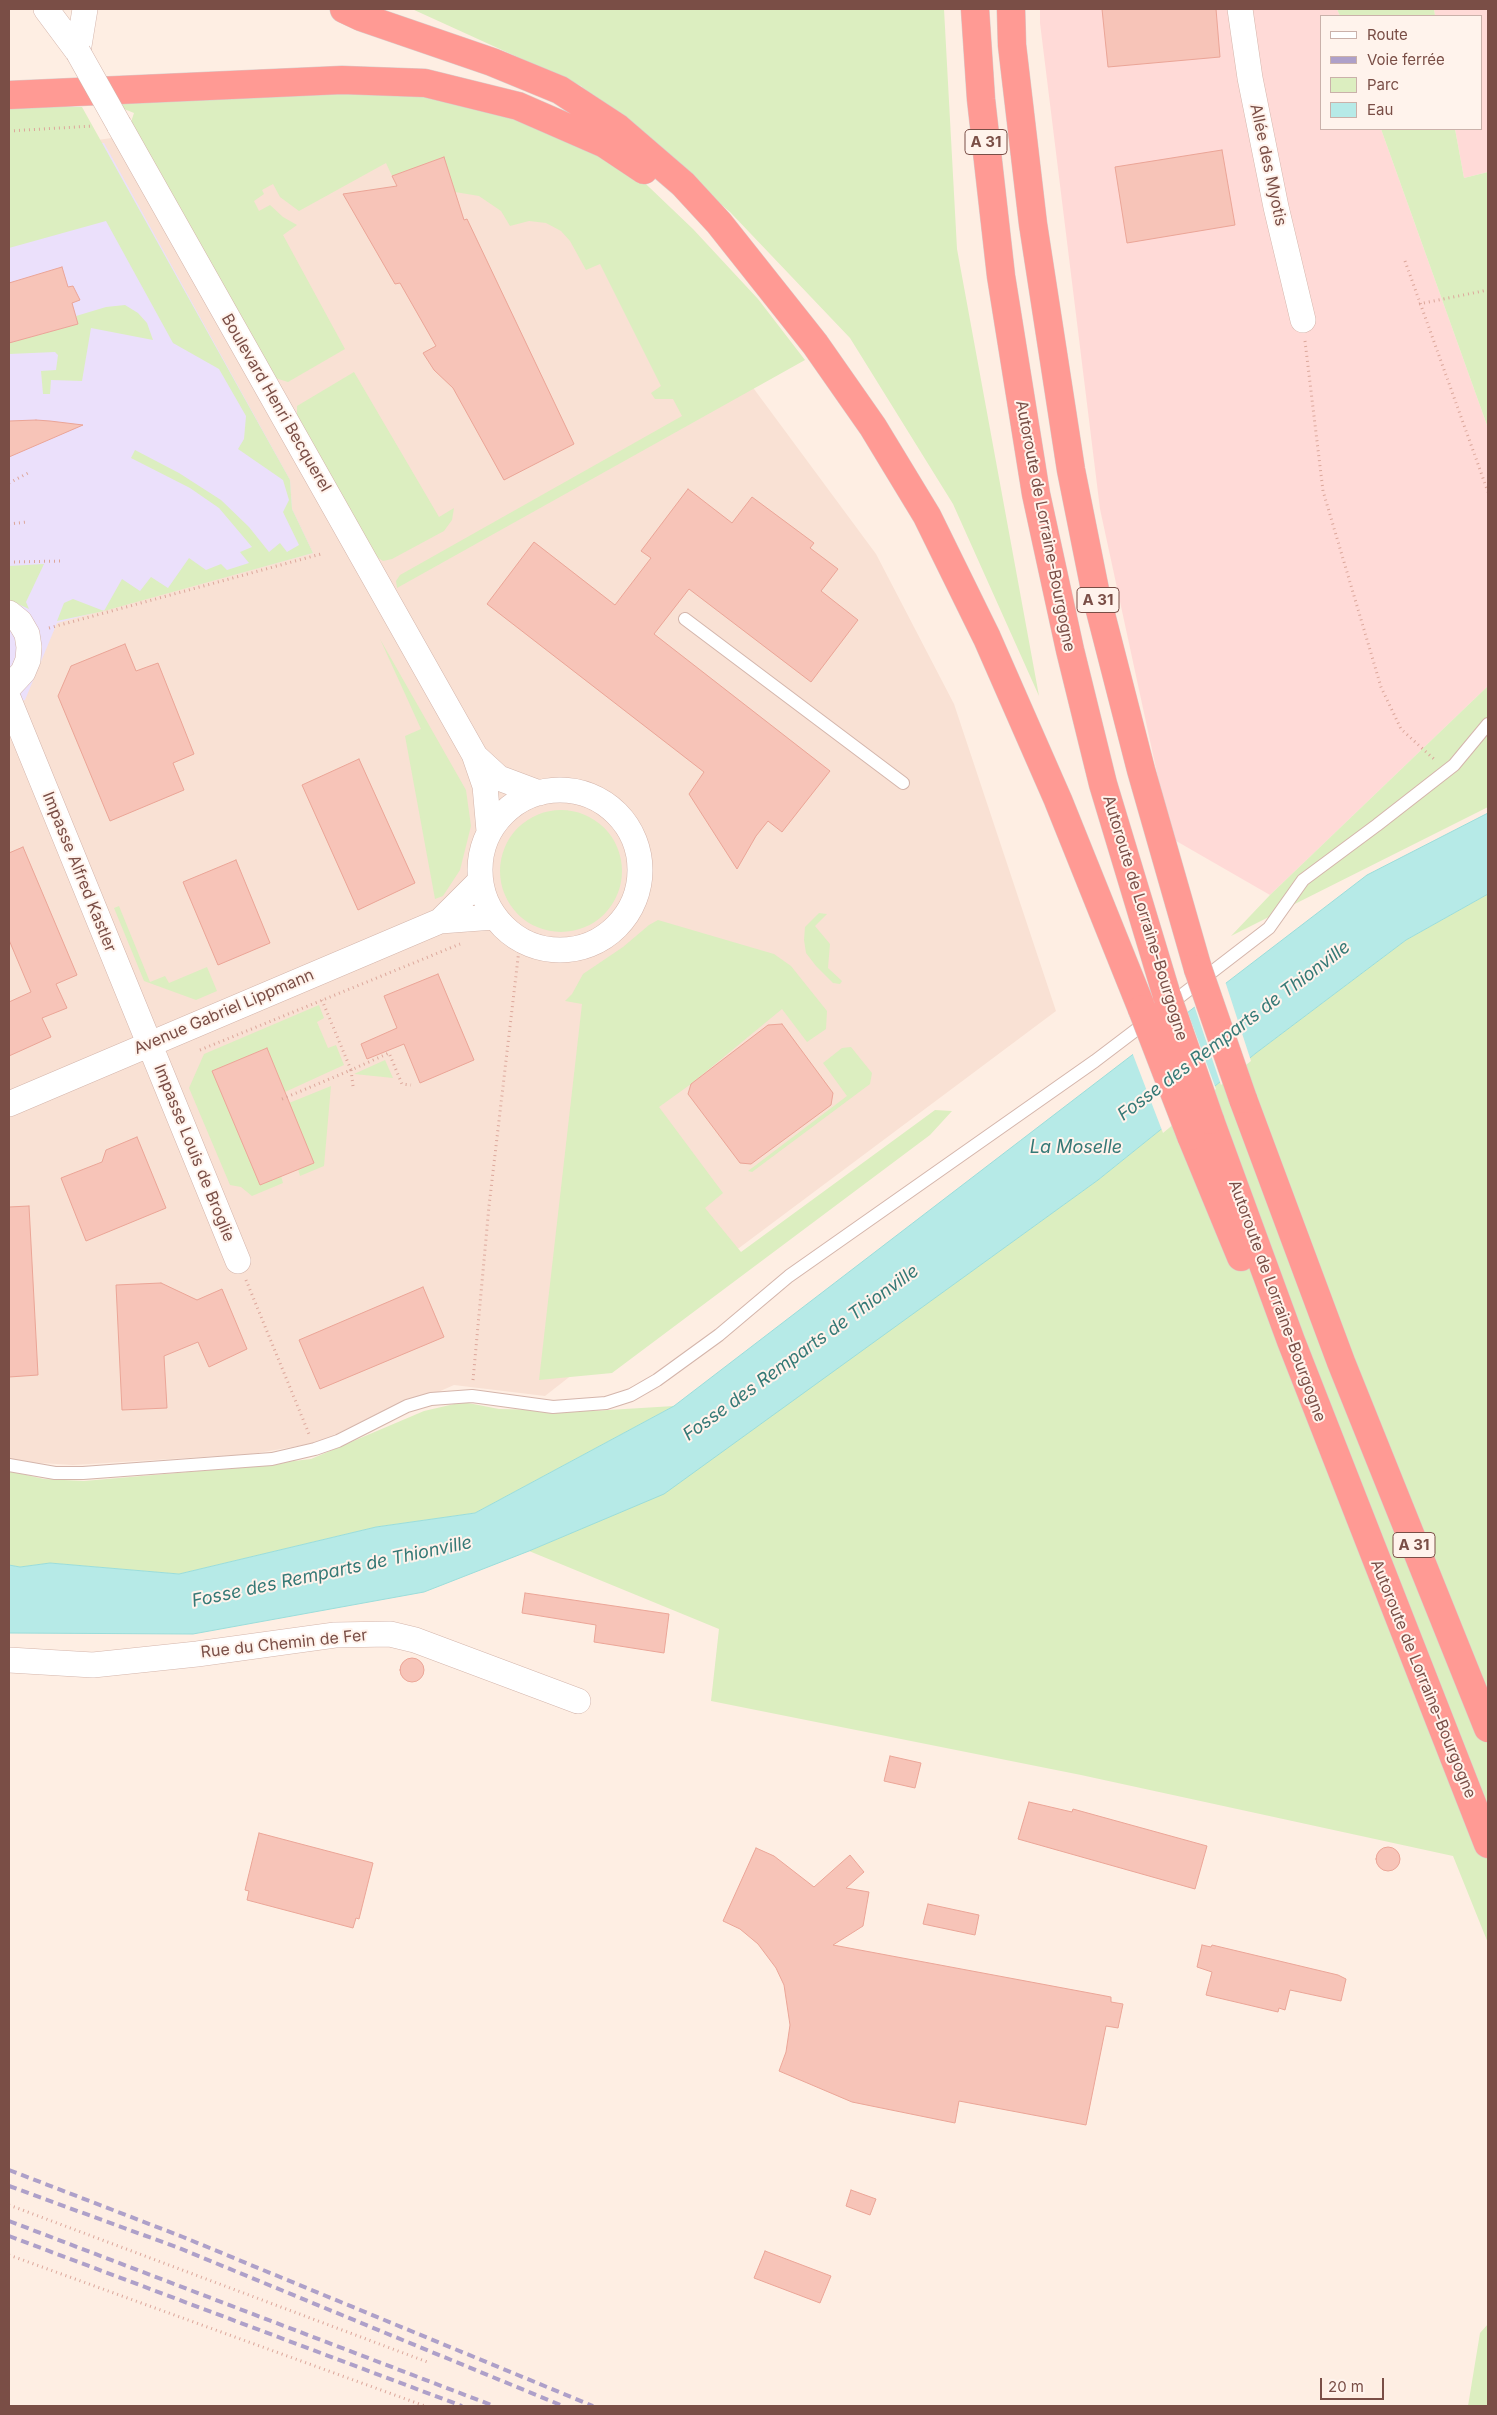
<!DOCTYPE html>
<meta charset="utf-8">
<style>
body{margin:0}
#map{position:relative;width:1497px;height:2415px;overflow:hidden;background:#feeee3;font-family:Inter,sans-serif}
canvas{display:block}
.frame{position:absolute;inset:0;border:10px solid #7a4e46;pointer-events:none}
.legend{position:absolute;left:1320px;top:15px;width:162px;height:115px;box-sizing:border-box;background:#fff3ec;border:1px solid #cab1aa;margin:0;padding:6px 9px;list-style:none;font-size:15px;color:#7a4e46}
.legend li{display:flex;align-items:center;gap:10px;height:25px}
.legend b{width:25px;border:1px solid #cab1aa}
.scale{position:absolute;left:1320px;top:2378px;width:64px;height:22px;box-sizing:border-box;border:2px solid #7a4e46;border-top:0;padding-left:6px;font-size:15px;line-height:18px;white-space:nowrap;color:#7a4e46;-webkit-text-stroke:4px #fff3ec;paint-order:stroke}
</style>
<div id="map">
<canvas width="1497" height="2415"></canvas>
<div class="frame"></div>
<ul class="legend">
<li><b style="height:6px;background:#fff"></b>Route</li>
<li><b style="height:6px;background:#aea0c9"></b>Voie ferrée</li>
<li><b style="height:14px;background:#dceec0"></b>Parc</li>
<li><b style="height:14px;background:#b6eae7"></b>Eau</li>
</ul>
<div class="scale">20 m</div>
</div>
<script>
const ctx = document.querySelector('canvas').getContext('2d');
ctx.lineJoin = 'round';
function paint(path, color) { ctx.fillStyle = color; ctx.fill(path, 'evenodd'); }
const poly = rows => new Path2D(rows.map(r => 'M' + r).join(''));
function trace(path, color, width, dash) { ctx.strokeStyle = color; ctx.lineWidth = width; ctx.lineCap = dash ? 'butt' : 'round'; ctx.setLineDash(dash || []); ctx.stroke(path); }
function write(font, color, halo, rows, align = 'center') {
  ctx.font = font + ' Inter,sans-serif'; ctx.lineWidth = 4; ctx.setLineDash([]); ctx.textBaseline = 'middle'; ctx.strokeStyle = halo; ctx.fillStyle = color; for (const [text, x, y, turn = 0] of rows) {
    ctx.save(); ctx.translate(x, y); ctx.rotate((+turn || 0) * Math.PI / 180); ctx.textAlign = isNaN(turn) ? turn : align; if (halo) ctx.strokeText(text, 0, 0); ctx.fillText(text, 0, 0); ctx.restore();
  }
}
paint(poly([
 [207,124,465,131,655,255,876,554,954,704,1056,1011,628,1331,545,1396,454,1385,327,1441,252,1454,73,1465,9,1461,9,153]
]), '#f9e1d4');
paint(poly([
 [1040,9,1337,9,1340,16,1321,16,1321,129,1381,129,1488,428,1488,686,1270,895,1171,838,1100,509,1040,23],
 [1434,9,1488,9,1488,172,1464,178,1455,129,1481,129,1481,16,1435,16]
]), '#ffdad7');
paint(poly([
 [104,143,290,480,292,509,313,553,57,623,25,700,9,704,9,148]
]), '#ebe0fb');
paint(poly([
 [412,9,944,9,957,249,1039,696,953,504,850,338,730,212,581,86],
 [1337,9,1434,9,1435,16,1340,16],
 [376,91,430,96,481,108,542,129,627,166,693,229,758,299,805,360,397,588,396,581,400,575,682,416,673,399,655,399,651,393,661,386,600,264,586,270,570,241,561,231,546,223,529,221,510,226,501,211,479,196,455,192,444,157,392,176,386,163,299,211,280,197,273,184,262,190,264,194,254,201,259,211,270,205,283,217,297,225,283,235,345,349,288,382,275,378,131,122,134,113,124,109,121,101],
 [9,107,82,107,290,480,292,509,313,553,104,611,57,621,64,603,73,599,104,611,122,579,140,591,151,577,168,588,189,558,206,570,221,564,227,570,249,563,240,552,252,547,219,508,190,488,131,458,135,450,179,473,221,500,249,527,269,552,280,543,287,552,299,545,283,512,289,500,283,480,238,449,244,439,246,416,219,369,173,343,106,221,9,248],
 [1381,129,1455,129,1464,178,1488,172,1488,428],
 [125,305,138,313,147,323,153,340,91,328,82,381,51,380,50,394,43,394,41,371,56,370,58,355,55,352,9,354,9,343,78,324,76,316,106,307],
 [354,372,439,517,454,508,452,520,444,531,392,559,383,561,377,557,297,419,297,406],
 [44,564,26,602,29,609,9,600,9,566],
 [380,639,466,790,471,826,460,870,443,896,435,899,405,736,421,729],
 [1488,686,1488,807,1231,936,1270,895],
 '500 871a61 61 0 1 1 122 0a61 61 0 1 1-122 0Z',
 [1488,894,1488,1943,1453,1856,1081,1775,711,1701,719,1629,529,1551,664,1493,1098,1180,1256,1053,1406,940],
 [119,906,150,982,165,976,169,983,207,967,217,991,196,1000,144,981,114,908],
 [819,913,827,914,815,926,830,944,828,968,842,981,840,984,833,983,816,966,806,953,804,940,805,927],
 [658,920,774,954,791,966,827,1011,826,1029,807,1042,782,1009,691,1084,659,1107,723,1193,705,1208,741,1252,935,1110,952,1111,930,1135,612,1373,539,1380,582,1004,565,1001,572,994,583,974,623,947,649,925],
 [319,1005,324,1018,317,1022,328,1048,336,1045,344,1065,285,1092,267,1048,212,1071,260,1185,281,1176,283,1183,252,1196,241,1187,230,1185,189,1088,204,1054],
 [851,1047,872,1073,870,1084,752,1172,748,1171,847,1096,823,1063,842,1048],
 [385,1060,393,1078,354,1074],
 [331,1086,324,1166,300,1176,298,1169,289,1103],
 [463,1402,499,1409,592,1411,674,1406,475,1513,376,1527,179,1574,50,1563,20,1567,9,1565,9,1471,44,1479,84,1481,234,1468,311,1459,424,1411],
 [1488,2324,1488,2406,1468,2406,1480,2333]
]), '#dceec0');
const water = poly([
 [1488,813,1488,894,1406,940,1256,1053,1098,1180,664,1494,529,1551,424,1592,193,1634,9,1633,9,1565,20,1567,50,1563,179,1574,376,1527,475,1513,674,1406,1367,875,1488,813]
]);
paint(water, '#b6eae7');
trace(water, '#9bddda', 1);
paint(poly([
 [1225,981,1251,1061,1221,1085,1194,1005],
 [1187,1010,1216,1089,1163,1133,1132,1052]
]), '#feeee3');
const building = poly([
 [1102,9,1216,9,1220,57,1108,67,1102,9],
 [1222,150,1235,225,1127,243,1115,167,1222,150],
 [444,157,464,220,467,219,574,444,504,480,453,388,434,370,423,353,436,346,400,283,395,284,343,194,397,186,392,176,444,157],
 [62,267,68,287,73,286,80,300,72,303,78,324,9,343,9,283,62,267],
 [36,420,50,421,83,425,9,457,9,421,36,420],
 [688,489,732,523,752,497,814,543,810,548,838,569,821,591,858,620,811,682,689,589,654,634,830,771,782,832,768,821,756,836,737,869,689,794,704,772,487,604,534,542,615,605,651,558,641,551,688,489],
 [125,644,136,671,158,663,194,754,173,763,184,790,110,821,58,696,71,666,125,644],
 [359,759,415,883,358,910,302,785,359,759],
 [23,847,77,975,56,984,67,1008,42,1018,51,1037,9,1056,9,1002,31,992,9,940,9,853,23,847],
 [236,860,270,943,218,965,183,882,236,860],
 [438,974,474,1060,420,1083,404,1044,367,1059,361,1044,397,1028,384,996,438,974],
 [782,1024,833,1093,831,1105,751,1164,740,1163,688,1094,691,1084,768,1025,782,1024],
 [267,1048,314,1163,260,1185,212,1071,267,1048],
 [137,1137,166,1208,86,1241,61,1178,102,1162,106,1150,137,1137],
 [29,1206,38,1375,9,1377,9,1207,29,1206],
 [161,1283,197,1300,222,1289,247,1349,209,1367,198,1342,164,1356,167,1408,122,1410,116,1285,161,1283],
 [423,1287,444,1337,320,1389,299,1340,423,1287],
 [525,1593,669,1614,664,1653,594,1642,596,1625,522,1613,525,1593],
 '400 1670a12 12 0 1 1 24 0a12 12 0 1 1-24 0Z',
 [890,1756,921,1763,915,1788,884,1781,890,1756],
 [1029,1802,1072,1812,1073,1809,1207,1846,1195,1889,1018,1839,1029,1802],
 [259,1833,373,1863,359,1919,356,1918,353,1928,247,1900,249,1891,245,1890,259,1833],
 '1376 1859a12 12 0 1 1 24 0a12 12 0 1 1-24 0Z',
 [756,1848,774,1856,814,1887,850,1855,864,1872,846,1888,869,1892,863,1926,833,1945,1111,1997,1111,2002,1123,2004,1118,2028,1106,2026,1086,2125,959,2101,955,2123,852,2102,779,2071,786,2052,790,2025,784,1985,776,1968,758,1944,740,1929,723,1921,756,1848],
 [928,1904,979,1915,975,1935,923,1924,928,1904],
 [1202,1945,1211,1947,1212,1945,1338,1975,1346,1979,1341,2001,1290,1990,1285,2010,1279,2008,1278,2012,1206,1995,1212,1972,1197,1967,1202,1945],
 [851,2190,876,2199,870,2215,846,2206,851,2190],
 [765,2251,831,2276,820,2303,754,2278,765,2251]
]);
paint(building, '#f7c4b8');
trace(building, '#eba597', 1);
const lane = poly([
 [685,619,903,783],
 [1169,1005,1269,928,1303,880,1377,825,1454,765,1488,724],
 [9,1465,55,1473,83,1473,272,1459,315,1449,338,1441,407,1406,431,1399,472,1396,553,1407,606,1403,631,1395,657,1380,719,1335,789,1276,1095,1061,1149,1020]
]);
const street = poly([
 [46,9,78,52],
 [1240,9,1250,78,1276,207,1303,320],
 [78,52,85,9],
 [119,125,474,754,485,786,489,831],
 [9,613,20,622,27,634,29,647,28,660,23,672,9,687],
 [9,700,238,1261],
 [475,756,499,778,539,793],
 '480 870a80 80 0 1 1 160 0a80 80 0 1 1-160 0Z',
 [440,921,480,881],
 [9,1104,440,921,494,917],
 [9,1660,93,1665,197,1654,335,1635,390,1634,415,1640,578,1701]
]);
const highway = poly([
 [344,9,361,17,492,62,560,90,618,128,683,184,719,223,815,344,873,427,927,516,987,638,1058,800,1142,1009],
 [975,9,981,99,1001,276,1036,494,1070,650,1103,784,1167,996],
 [1011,9,1012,45,1033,224,1071,470,1096,595,1141,770,1198,969],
 [9,95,342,80,425,83,518,106,605,144,644,170],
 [1243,1099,1341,1362,1488,1728],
 [1210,1120,1291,1341,1488,1844],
 [1191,1136,1241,1257]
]);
trace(lane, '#d4b5ab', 14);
trace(street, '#d4b5ab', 26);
trace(highway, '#dacdcb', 29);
trace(poly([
 [9,131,93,126],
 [1405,261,1488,492],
 [1419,304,1488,290],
 [1305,341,1323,491,1381,687,1401,729,1435,760],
 [9,483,30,472],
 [9,524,27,522],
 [9,562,63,561],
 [49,628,321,554],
 [200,1050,460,944],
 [353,1086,351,1070,389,1053,402,1084,411,1085],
 [282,1099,351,1070,322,1000],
 [246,1280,309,1434],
 [473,1380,489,1206,520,941],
 [9,2205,430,2363],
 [9,2255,425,2406]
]), '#dca79b', 3, [1, 4]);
trace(lane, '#fff', 12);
trace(street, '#fff', 25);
trace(highway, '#ff9a94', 28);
trace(poly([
 [9,2170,183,2237,593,2406],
 [9,2186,179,2248,563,2406],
 [9,2221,494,2406],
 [9,2236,462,2406]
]), '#aea0c9', 4, [8, 5]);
const streetBridge = poly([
 [78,52,119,125]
]);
const highwayBridge = poly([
 [1198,969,1243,1099],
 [1167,996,1210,1120],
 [1142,1009,1191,1136]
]);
trace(streetBridge, '#d4b5ab', 26, []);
trace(highwayBridge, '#dacdcb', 29, []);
trace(streetBridge, '#fff', 25);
trace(highwayBridge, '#ff9a94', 28);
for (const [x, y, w] of [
 [986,142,42],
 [1098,600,42],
 [1414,1545,42]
]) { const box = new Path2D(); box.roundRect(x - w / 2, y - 12.5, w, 25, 4); ctx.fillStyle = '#fff3ec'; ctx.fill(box); trace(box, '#7a4e46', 1); }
write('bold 15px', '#7a4e46', null, [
 ["A 31",986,142],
 ["A 31",1098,600],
 ["A 31",1414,1545]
]);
write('16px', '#7a4e46', '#fff3ec', [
 ["Allée des Myotis",1268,165,78],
 ["Boulevard Henri Becquerel",276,403,60],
 ["Autoroute de Lorraine-Bourgogne",1045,526,79],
 ["Impasse Alfred Kastler",79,872,68],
 ["Autoroute de Lorraine-Bourgogne",1145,918,73],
 ["Avenue Gabriel Lippmann",224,1012,-23],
 ["Impasse Louis de Broglie",194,1153,68],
 ["Autoroute de Lorraine-Bourgogne",1277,1301,70],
 ["Rue du Chemin de Fer",284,1644,-6],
 ["Autoroute de Lorraine-Bourgogne",1423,1679,68]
]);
write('italic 18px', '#357976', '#fff3ec', [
 ["Fosse des Remparts de Thionville",1234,1031,-37],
 ["La Moselle",1076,1148],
 ["Fosse des Remparts de Thionville",801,1353,-36],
 ["Fosse des Remparts de Thionville",332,1572,-12]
]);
</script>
